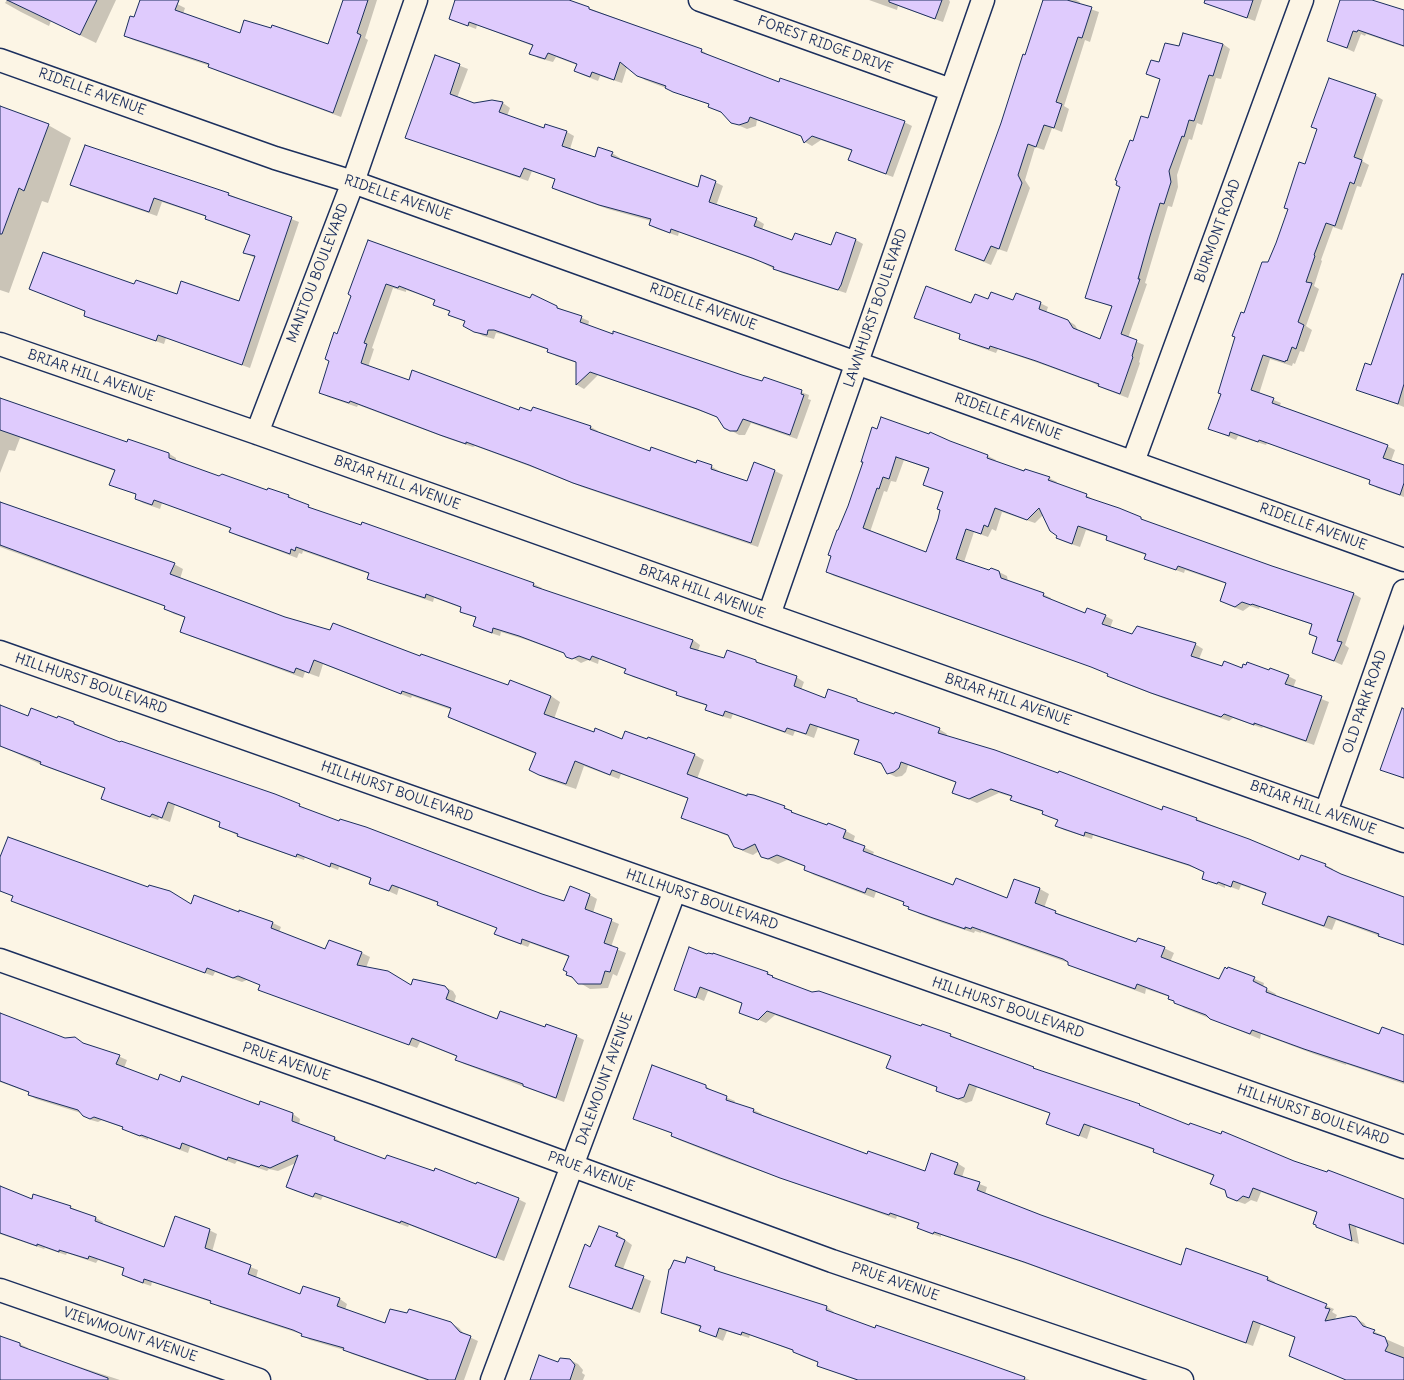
<!DOCTYPE html>
<style>
body{margin:0}
canvas{display:block;background:#fcf5e5}
</style>
<canvas width="1404" height="1380"></canvas>
<script>
const ctx = document.querySelector('canvas').getContext('2d');
ctx.lineJoin = 'round';
function paint(path, color) { ctx.fillStyle = color; ctx.fill(path, 'evenodd'); }
const poly = rows => new Path2D(rows.map(r => 'M' + r).join(''));
function trace(path, color, width, dash) { ctx.strokeStyle = color; ctx.lineWidth = width; ctx.lineCap = dash ? 'butt' : 'round'; ctx.setLineDash(dash || []); ctx.stroke(path); }
function write(font, color, halo, rows, align = 'center') {
  ctx.font = font + ' Delius,sans-serif'; ctx.lineWidth = 3.5; ctx.setLineDash([]); ctx.textBaseline = 'middle'; ctx.strokeStyle = halo; ctx.fillStyle = color; for (const [text, x, y, turn = 0] of rows) {
    ctx.save(); ctx.translate(x, y); ctx.rotate((+turn || 0) * Math.PI / 180); ctx.textAlign = isNaN(turn) ? turn : align; if (halo) ctx.strokeText(text, 0, 0); ctx.fillText(text, 0, 0); ctx.restore();
  }
}
paint(poly([
 [7,0,116,0,96,43,51,21,49,26,21,12,5,3],
 [144,0,167,0,177,4,185,8,183,14,240,34,328,45,345,0,377,0,365,38,368,40,341,117,217,71,210,66,133,40,125,36],
 [455,0,567,0,701,50,709,55,708,56,779,84,904,122,912,126,893,177,857,164,849,160,852,151,821,140,812,146,805,142,803,137,757,120,756,126,747,129,740,126,724,114,709,107,710,105,645,80,627,67,622,83,600,76,598,81,583,75,575,71,577,65,556,57,553,62,538,58,531,53,533,46,477,25,476,29,450,19],
 [869,0,949,0,950,2,943,22,898,6,897,10],
 [1044,0,1076,0,1080,2,1079,5,1099,12,1090,42,1085,40,1064,106,1069,109,1062,132,1052,128,1044,150,1035,147,1025,180,1030,188,1007,252,998,249,991,265,956,250,1002,124],
 [1215,0,1262,0,1255,21,1233,13],
 [1342,0,1372,0,1404,12,1404,47,1366,34,1365,36,1361,34,1354,52,1328,40],
 [1223,44,1230,49,1221,79,1216,78,1202,125,1197,123,1192,140,1189,139,1177,175,1178,187,1172,207,1168,206,1145,283,1147,284,1128,338,1144,345,1139,362,1140,363,1128,398,1107,390,1091,382,1044,365,998,349,996,353,968,343,960,338,961,335,915,317,989,300,1040,303,1048,307,1046,313,1067,320,1075,325,1079,332,1100,340,1112,307,1087,297,1134,142,1149,119,1161,80,1148,74,1180,47],
 [435,56,468,69,457,98,474,104,492,101,503,103,510,108,507,116,545,129,546,125,567,132,574,136,570,149,595,158,612,153,620,158,619,160,698,188,715,182,723,186,716,206,756,219,764,224,762,230,793,241,832,247,837,233,856,240,863,244,846,293,782,273,761,262,679,232,678,236,657,229,650,225,651,221,608,209,561,192,553,187,556,180,532,171,528,181,414,141,407,137],
 [1375,95,1383,100,1362,161,1369,165,1361,187,1357,186,1342,230,1333,227,1321,260,1322,261,1314,286,1319,289,1306,326,1312,330,1304,352,1300,351,1295,364,1293,363,1292,366,1270,359,1259,394,1281,403,1279,407,1387,446,1395,450,1391,461,1404,466,1404,497,1377,488,1370,483,1371,481,1267,443,1266,445,1238,436,1236,440,1210,429,1222,394,1244,314,1269,263,1289,210,1285,207,1306,165,1318,130,1313,127],
 [0,107,48,125,71,138,48,203,42,201,9,293,0,290],
 [72,184,228,194,299,222,250,368,166,338,164,344,93,320,85,315,86,312,30,289,177,296,239,302,255,258,245,253,251,236,214,223,206,219,207,217,162,202,157,216,79,189],
 [369,242,557,307,589,321,588,326,763,382,764,378,809,395,808,399,811,400,797,439,751,423,745,435,739,435,725,427,719,418,706,413,598,375,584,389,577,385,577,363,556,356,549,350,502,334,496,333,494,339,483,336,465,326,466,322,449,315,450,312,434,304,436,300,406,290,406,292,393,288,372,348,374,349,368,367,410,381,519,411,532,412,591,427,598,431,597,433,651,452,697,465,711,466,719,471,718,472,748,483,754,464,775,471,783,475,758,547,582,487,537,469,475,446,473,447,449,439,358,405,357,407,328,397,320,392],
 [1404,289,1404,407,1357,389,1371,366],
 [0,401,128,443,168,453,176,458,176,461,219,477,267,491,289,496,296,501,316,510,362,526,363,523,534,584,542,588,541,590,693,640,700,645,698,651,725,659,728,651,756,661,796,677,804,682,801,690,825,699,829,690,857,700,864,705,939,729,947,734,946,736,1163,811,1197,819,1299,862,1325,865,1333,869,1332,871,1404,898,1404,945,1336,920,1332,930,1271,908,1264,903,1267,894,1241,885,1239,890,1225,885,1225,888,1203,878,1205,872,1198,869,1093,835,1092,839,1064,830,1057,826,1058,821,1043,812,1019,804,1011,800,1012,797,999,793,977,803,954,793,957,783,908,765,906,772,902,776,896,777,888,773,883,765,855,753,859,741,818,727,814,738,795,731,793,736,733,714,731,719,714,714,706,709,708,706,685,699,677,694,678,693,633,677,626,672,627,670,599,659,598,664,588,660,581,663,566,654,527,640,501,632,500,636,482,630,474,626,477,618,461,612,462,608,434,598,433,602,392,588,368,578,369,574,303,551,302,554,299,553,297,558,276,550,238,536,230,532,232,528,162,503,160,509,143,503,136,499,137,495,111,485,115,471,20,438,15,451,9,450,0,473],
 [950,442,988,456,996,460,995,462,1049,478,1057,482,1056,484,1086,495,1094,500,1148,522,1271,567,1354,594,1361,598,1345,645,1349,648,1342,665,1313,652,1318,638,1310,633,1313,625,1260,607,1259,609,1250,606,1243,611,1229,605,1221,601,1227,584,1185,570,1184,573,1153,562,1145,558,1146,555,1115,544,1107,539,1108,537,1086,530,1080,547,1065,542,1057,538,1058,536,1043,515,1035,523,1002,512,996,531,992,529,988,537,974,532,964,562,989,571,999,572,1007,576,1008,582,1043,594,1051,598,1051,600,1086,614,1105,616,1113,620,1110,628,1133,636,1195,644,1203,649,1199,659,1223,668,1269,671,1288,676,1296,680,1293,688,1329,702,1314,745,1263,727,1262,728,1233,718,1229,721,1160,697,1116,680,1108,676,1109,674,1100,670,834,576,827,572,839,531,864,462],
 [904,460,929,469,925,484,944,493,941,510,927,553,870,532,884,491,887,492,891,481,896,482],
 [0,503,174,564,183,569,180,579,285,618,421,657,509,686,551,696,560,702,554,719,594,734,695,755,704,760,697,779,747,798,784,807,799,816,846,831,855,836,853,842,874,852,872,856,954,886,1008,899,1014,880,1040,889,1049,894,1044,908,1136,943,1164,948,1174,953,1170,962,1220,980,1229,968,1264,983,1263,987,1276,994,1275,996,1380,1035,1404,1036,1404,1084,1346,1064,1346,1065,1314,1054,1261,1034,1260,1039,1184,1008,1170,997,1146,989,1145,994,1078,969,1069,963,999,938,981,932,981,933,975,931,974,933,943,923,919,914,905,903,876,892,874,898,814,875,805,870,806,867,787,860,778,864,761,856,759,851,753,855,745,852,735,846,730,837,683,817,689,799,639,780,621,774,619,779,584,766,576,789,549,780,539,775,536,754,459,722,449,717,452,710,412,696,411,698,323,664,319,677,305,672,303,678,190,636,181,631,186,618,174,614,165,609,166,607,0,547],
 [1404,716,1404,779,1381,769],
 [0,717,58,719,74,723,121,744,274,795,307,810,542,895,565,902,571,888,590,895,597,899,593,913,619,924,611,947,626,953,617,976,613,974,608,988,590,989,567,975,569,957,530,943,528,947,503,938,496,933,497,928,445,909,438,903,399,888,397,895,370,883,372,879,339,867,338,870,305,857,304,860,246,840,220,826,221,823,175,805,170,822,159,818,158,820,110,803,102,799,106,789,49,768,0,746],
 [0,860,192,905,239,914,240,911,273,923,281,927,279,932,326,950,329,941,362,953,370,957,366,968,412,986,445,987,453,991,456,996,454,1003,498,1020,545,1028,576,1036,584,1040,564,1102,464,1064,457,1059,458,1057,420,1042,417,1048,267,993,260,989,261,985,247,980,242,982,215,972,213,976,20,905,13,901,14,896,0,891],
 [714,954,768,973,775,978,812,993,950,1035,1040,1071,1139,1105,1190,1126,1404,1200,1404,1245,1356,1227,1359,1244,1317,1227,1318,1213,1261,1192,1257,1202,1251,1200,1245,1204,1236,1201,1228,1197,1227,1191,1211,1184,1214,1176,1162,1156,1154,1150,1091,1127,1087,1139,1047,1123,1051,1114,977,1087,972,1101,966,1103,945,1094,937,1090,938,1088,888,1068,892,1057,775,1015,766,1023,740,1012,743,1004,708,991,704,1001,676,989,708,955],
 [0,1020,102,1051,102,1049,127,1060,124,1068,158,1081,180,1083,259,1106,293,1114,300,1119,299,1125,335,1138,342,1143,386,1160,518,1199,526,1203,504,1261,409,1225,408,1227,323,1196,321,1200,295,1191,288,1186,296,1163,278,1171,269,1169,267,1171,237,1161,235,1164,190,1147,188,1153,148,1138,148,1140,131,1133,124,1128,102,1120,98,1122,91,1120,81,1113,36,1099,29,1095,30,1093,0,1082],
 [706,1086,713,1092,735,1101,734,1103,754,1110,762,1114,761,1116,868,1155,925,1172,957,1163,965,1168,962,1177,987,1187,985,1194,1041,1216,1181,1266,1268,1278,1275,1282,1275,1284,1334,1309,1332,1312,1337,1315,1334,1321,1355,1318,1364,1323,1368,1329,1382,1335,1381,1337,1404,1347,1404,1380,1349,1380,1290,1356,1296,1338,1261,1324,1253,1346,1033,1266,941,1235,941,1237,926,1232,918,1227,919,1224,897,1216,896,1219,724,1158,679,1140,672,1136,673,1134,634,1119],
 [0,1187,32,1200,70,1207,96,1218,103,1222,102,1225,165,1248,209,1230,217,1234,212,1252,258,1270,256,1278,301,1295,303,1287,340,1299,347,1304,345,1310,386,1324,451,1323,459,1328,465,1335,478,1341,464,1380,426,1380,352,1354,344,1350,310,1340,301,1334,219,1307,211,1302,152,1282,151,1286,130,1279,123,1275,125,1269,98,1260,96,1263,67,1253,66,1255,45,1248,44,1249,0,1234],
 [617,1234,632,1245,623,1269,651,1281,640,1313,570,1287,590,1248],
 [686,1264,714,1268,722,1273,827,1307,834,1312,834,1314,876,1330,877,1326,1030,1380,856,1380,826,1369,818,1365,819,1363,801,1356,794,1351,750,1335,749,1338,727,1331,723,1341,701,1331,702,1328,662,1312],
 [0,1337,20,1344,28,1348,28,1350,120,1380,0,1380],
 [570,1360,578,1364,583,1370,582,1373,585,1375,583,1380,531,1380,559,1364]
]), '#0003');
const building = poly([
 [7,0,97,0,80,35,7,0],
 [140,0,179,0,175,10,240,33,244,20,271,28,272,25,328,44,343,0,368,0,357,33,361,35,333,113,208,67,209,64,124,36,130,16,134,17,140,0],
 [455,0,569,0,589,7,589,9,702,49,701,52,779,82,780,78,905,121,886,174,848,160,852,150,812,136,804,143,801,136,750,117,748,122,739,125,731,123,721,112,708,107,709,104,673,92,665,88,666,86,637,76,620,62,614,80,592,72,590,77,574,71,577,64,548,53,545,59,529,54,533,45,469,22,468,26,449,19,455,0],
 [889,0,942,0,935,19,889,2,889,0],
 [1043,0,1067,0,1092,7,1082,38,1078,37,1056,102,1062,104,1054,128,1044,125,1036,147,1028,144,1018,175,1022,183,999,249,991,246,984,261,955,250,1001,123,1023,54,1025,55,1043,0],
 [1205,0,1253,0,1247,18,1204,3,1205,0],
 [1340,0,1372,0,1404,10,1404,46,1358,30,1357,32,1353,31,1347,48,1327,41,1340,0],
 [1183,33,1223,44,1213,76,1209,75,1194,121,1189,120,1184,137,1182,136,1169,171,1171,182,1164,204,1160,203,1150,236,1138,279,1140,279,1121,334,1137,340,1132,356,1133,357,1120,394,1098,386,1099,384,1082,378,1036,361,990,346,989,349,959,339,960,334,914,318,926,286,971,303,975,294,988,299,991,292,1013,300,1016,293,1041,302,1039,309,1068,320,1073,328,1100,339,1112,306,1085,298,1120,187,1116,185,1117,181,1115,180,1130,140,1133,141,1141,116,1148,118,1160,79,1146,74,1151,60,1159,62,1165,43,1179,46,1183,33],
 [435,55,460,64,450,94,474,103,492,100,503,102,499,112,544,128,545,124,567,131,562,146,595,157,598,147,613,152,611,156,698,187,701,175,716,181,709,202,757,218,754,226,792,240,795,233,831,245,836,232,856,239,841,285,838,290,773,269,774,267,752,258,671,229,670,233,649,225,651,219,599,205,552,188,555,179,524,168,520,177,405,138,435,55],
 [1329,78,1376,94,1354,157,1362,160,1354,184,1350,182,1335,226,1326,223,1314,255,1315,256,1306,282,1312,283,1298,322,1304,325,1296,349,1292,347,1287,361,1286,360,1285,362,1263,355,1251,390,1274,398,1272,403,1388,445,1383,458,1404,465,1404,483,1400,495,1369,484,1370,480,1259,440,1258,442,1230,432,1229,436,1208,429,1221,394,1218,393,1235,337,1232,336,1241,312,1244,313,1262,262,1268,262,1276,243,1288,209,1284,208,1299,162,1305,164,1317,129,1311,127,1329,78],
 [0,106,49,124,24,191,19,188,2,234,0,234,0,106],
 [85,145,229,193,228,195,292,217,242,365,158,335,156,341,84,316,85,311,29,289,43,252,134,284,136,280,177,294,181,281,239,301,255,256,243,253,250,235,205,219,206,216,154,198,149,212,70,185,85,145],
 [368,240,530,298,532,294,557,306,557,308,582,316,580,322,613,334,613,331,742,375,762,381,764,377,802,390,801,394,804,395,790,435,743,419,737,431,730,431,724,428,717,417,697,409,590,372,576,385,576,362,547,352,548,349,494,330,488,330,487,335,474,332,463,326,465,321,448,315,450,311,433,305,435,300,399,286,398,288,386,284,364,343,367,344,361,363,409,380,412,370,519,410,520,407,531,411,533,407,591,426,590,429,650,451,651,447,696,463,697,460,712,465,711,469,747,481,754,462,775,470,751,543,573,483,529,465,466,442,466,444,440,435,350,401,349,403,319,393,329,361,325,359,334,332,337,334,351,296,348,294,368,240],
 [1402,274,1404,274,1404,384,1398,404,1356,390,1365,363,1371,365,1402,274],
 [0,398,127,442,128,439,169,453,169,458,219,476,222,474,267,490,268,488,289,495,288,497,309,505,308,507,361,525,362,522,534,583,533,586,693,640,690,648,724,658,727,650,756,660,756,662,797,676,794,686,825,698,828,689,857,699,857,701,894,714,895,712,940,728,938,733,995,750,1058,773,1059,771,1162,810,1163,806,1197,818,1196,820,1249,839,1299,860,1301,855,1326,864,1325,866,1341,874,1404,897,1404,945,1378,936,1379,934,1328,916,1324,926,1262,904,1266,893,1233,881,1231,887,1218,882,1217,884,1202,879,1204,872,1189,865,1085,832,1084,836,1055,826,1058,820,1042,814,1043,811,1010,800,1012,796,991,789,969,799,952,793,956,782,901,762,899,768,894,772,887,774,881,763,854,754,859,740,810,724,806,734,787,728,785,732,725,711,723,716,705,710,707,705,676,695,677,692,624,673,626,669,592,656,590,660,579,656,572,659,566,657,564,653,519,636,493,628,492,633,473,626,476,617,460,612,461,607,426,594,425,598,367,579,369,573,296,547,295,551,291,549,290,554,229,532,231,528,154,500,152,505,135,499,136,494,109,485,115,470,0,430,0,398],
 [881,417,929,434,930,432,950,441,988,455,987,458,1024,471,1025,469,1050,477,1048,480,1087,494,1086,497,1119,508,1141,517,1141,519,1272,566,1354,593,1337,641,1342,642,1334,661,1312,653,1317,637,1309,634,1312,624,1252,604,1251,605,1242,602,1235,607,1220,601,1226,583,1178,566,1176,570,1144,559,1146,554,1106,540,1107,536,1078,526,1072,544,1056,538,1057,536,1050,531,1039,508,1027,520,995,508,988,527,984,525,981,534,966,529,956,559,989,570,991,568,999,571,1001,578,1044,593,1043,596,1085,613,1087,608,1106,615,1102,624,1132,634,1137,626,1196,643,1191,656,1222,666,1224,661,1242,668,1243,664,1246,665,1247,662,1269,670,1270,668,1289,675,1285,684,1322,696,1306,741,1254,723,1254,725,1224,714,1221,717,1151,693,1107,676,1108,674,1091,667,826,572,831,556,828,555,837,530,838,530,848,506,863,462,861,462,872,427,877,429,881,417],
 [896,457,929,468,923,485,943,492,937,509,940,510,938,519,926,552,863,528,877,488,879,489,883,477,889,479,896,457],
 [0,502,175,563,170,574,285,617,330,630,333,623,420,656,421,654,427,656,508,685,510,680,551,696,544,714,594,732,595,728,622,739,625,731,647,739,648,737,695,754,687,774,747,796,747,794,754,795,785,806,784,808,792,811,791,812,827,825,828,823,846,830,843,838,865,846,863,851,953,885,956,878,1007,898,1014,879,1040,888,1035,903,1056,911,1055,913,1136,942,1138,938,1165,947,1161,957,1219,979,1225,967,1227,969,1228,967,1255,977,1253,981,1267,988,1266,992,1379,1034,1382,1027,1404,1035,1404,1082,1304,1049,1252,1030,1250,1034,1210,1019,1206,1015,1174,1003,1174,1001,1168,999,1169,996,1137,984,1135,989,1068,965,1068,962,1063,959,989,933,972,927,971,929,965,927,965,929,933,918,908,909,909,907,903,905,904,902,867,888,865,893,804,870,805,866,777,855,768,859,761,857,755,844,743,850,734,847,728,835,681,818,688,798,628,776,612,770,610,775,575,761,566,784,539,775,529,770,536,753,448,717,451,708,402,691,401,694,314,660,309,673,296,668,294,673,180,632,185,617,164,609,165,606,0,545,0,502],
 [0,705,28,716,31,708,57,718,58,716,74,722,74,724,120,742,121,741,275,794,300,804,299,806,339,821,340,819,366,827,542,894,564,901,570,886,590,894,585,909,612,919,604,943,618,948,610,972,605,971,601,984,578,984,572,977,566,975,567,972,563,970,569,956,522,939,521,944,494,934,497,928,437,905,438,902,392,885,389,891,369,884,371,878,331,863,330,867,297,854,296,857,237,836,238,834,219,827,220,822,168,802,162,818,152,814,150,817,101,799,105,788,40,764,41,762,0,746,0,705],
 [1402,708,1404,709,1404,778,1380,770,1402,708],
 [8,837,148,887,149,885,170,891,191,904,194,895,239,912,239,910,273,922,271,928,325,949,329,940,362,952,357,965,388,971,411,985,413,979,445,986,449,991,446,999,497,1019,500,1011,545,1027,546,1024,577,1035,556,1098,523,1086,523,1084,455,1060,457,1056,412,1038,409,1045,258,990,260,985,238,976,233,978,207,968,205,973,11,901,13,896,0,891,0,857,8,837],
 [689,947,707,954,708,953,713,954,713,953,768,972,767,974,773,976,772,977,812,992,819,991,921,1026,922,1024,951,1034,950,1036,1034,1067,1033,1068,1140,1104,1139,1105,1189,1125,1190,1123,1221,1134,1222,1131,1294,1161,1327,1172,1328,1170,1404,1199,1404,1244,1349,1224,1352,1241,1316,1227,1316,1225,1313,1224,1317,1212,1253,1188,1249,1198,1243,1196,1237,1201,1227,1197,1225,1190,1210,1184,1214,1175,1153,1152,1154,1149,1084,1124,1079,1136,1046,1124,1050,1113,969,1084,964,1097,958,1099,936,1091,937,1087,886,1068,891,1056,767,1011,758,1020,739,1013,742,1003,700,987,696,998,674,990,689,947],
 [0,1013,65,1038,75,1037,83,1043,120,1055,116,1064,158,1080,160,1074,180,1082,182,1076,259,1105,260,1101,293,1113,292,1121,335,1137,334,1140,385,1159,387,1155,434,1171,435,1168,476,1184,477,1182,519,1198,496,1258,401,1221,400,1223,315,1193,313,1197,286,1187,298,1155,270,1168,261,1165,259,1167,228,1157,227,1160,182,1143,180,1149,141,1135,140,1136,122,1129,123,1127,94,1117,90,1119,83,1116,78,1110,28,1095,29,1092,0,1081,0,1013],
 [652,1065,706,1085,706,1088,727,1096,726,1100,754,1109,753,1112,867,1154,868,1151,925,1171,931,1153,958,1163,954,1174,980,1182,977,1190,1041,1215,1181,1265,1186,1248,1268,1277,1267,1280,1327,1304,1325,1308,1330,1309,1325,1321,1351,1316,1356,1317,1363,1326,1375,1330,1373,1333,1385,1337,1388,1345,1385,1351,1404,1358,1404,1380,1346,1380,1289,1356,1295,1337,1253,1321,1246,1343,1024,1262,934,1232,933,1234,917,1228,919,1223,890,1213,889,1215,780,1178,671,1136,672,1133,633,1119,652,1065],
 [0,1186,32,1199,33,1194,71,1206,70,1208,96,1217,95,1221,164,1247,175,1216,210,1229,205,1248,251,1265,248,1274,300,1294,303,1286,340,1298,337,1306,385,1323,390,1309,407,1313,409,1309,451,1322,460,1332,471,1336,455,1380,429,1380,343,1350,344,1348,301,1336,302,1334,293,1330,210,1303,211,1301,144,1279,143,1283,122,1275,124,1268,89,1256,88,1259,59,1250,59,1252,37,1244,37,1246,0,1233,0,1186],
 [599,1226,618,1233,616,1236,625,1240,615,1266,644,1276,632,1309,569,1287,585,1244,590,1247,599,1226],
 [687,1257,715,1267,714,1270,827,1306,826,1310,875,1328,876,1325,983,1362,1025,1377,1024,1380,858,1380,817,1366,818,1362,793,1352,793,1350,742,1332,741,1335,719,1328,716,1337,699,1331,701,1326,661,1313,669,1269,670,1269,674,1260,685,1263,687,1257],
 [0,1336,20,1343,20,1346,108,1378,108,1380,0,1380,0,1336],
 [539,1355,558,1362,560,1358,570,1359,575,1365,570,1380,530,1380,539,1355]
]);
paint(building, '#dfcbfd');
trace(building, '#1b2f5e', 1);
const minor = poly([
 [700,0,951,90],
 [0,60,275,158,353,182,1404,560],
 [0,344,257,433,1404,841],
 [257,433,353,182,416,0],
 [1133,462,1302,0],
 [769,615,983,0],
 [0,652,1404,1147],
 [1326,812,1404,591],
 [0,960,377,1094,832,1261,1182,1380],
 [0,1290,259,1380],
 [492,1380,675,890]
]);
trace(minor, '#1b2f5e', 25);
trace(minor, '#fcf5e5', 22);
write('14px', '#1b2f5e', '#fcf5e5', [
 ["FOREST RIDGE DRIVE",825,45,20],
 ["RIDELLE AVENUE",92,92,20],
 ["RIDELLE AVENUE",398,198,19],
 ["BURMONT ROAD",1218,231,-70],
 ["MANITOU BOULEVARD",318,273,-69],
 ["RIDELLE AVENUE",703,307,20],
 ["LAWNHURST BOULEVARD",876,308,-71],
 ["BRIAR HILL AVENUE",91,376,19],
 ["RIDELLE AVENUE",1008,417,20],
 ["BRIAR HILL AVENUE",397,483,20],
 ["RIDELLE AVENUE",1313,527,20],
 ["BRIAR HILL AVENUE",702,592,20],
 ["HILLHURST BOULEVARD",91,684,19],
 ["BRIAR HILL AVENUE",1008,700,19],
 ["OLD PARK ROAD",1365,702,-71],
 ["HILLHURST BOULEVARD",397,792,19],
 ["BRIAR HILL AVENUE",1313,808,20],
 ["HILLHURST BOULEVARD",702,900,19],
 ["HILLHURST BOULEVARD",1008,1008,19],
 ["PRUE AVENUE",286,1062,19],
 ["DALEMOUNT AVENUE",605,1079,-70],
 ["HILLHURST BOULEVARD",1313,1115,19],
 ["PRUE AVENUE",591,1172,20],
 ["PRUE AVENUE",895,1282,19],
 ["VIEWMOUNT AVENUE",130,1335,19]
]);
</script>
